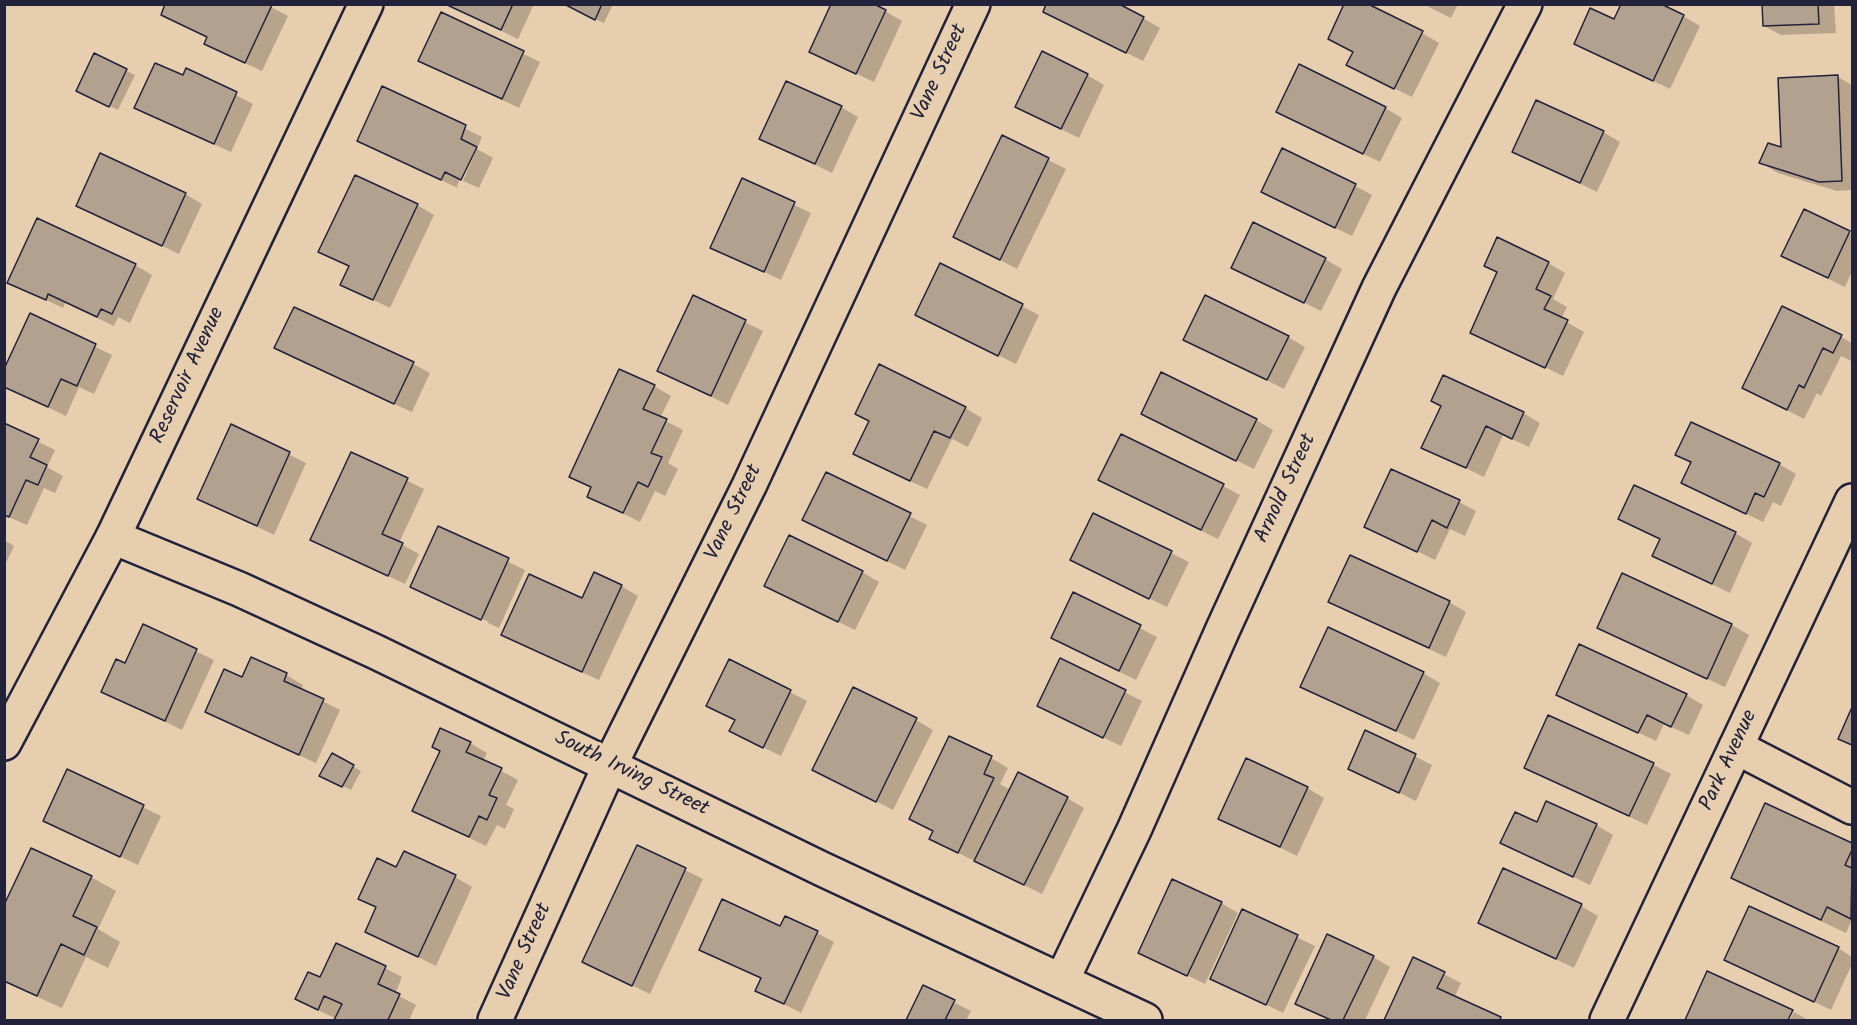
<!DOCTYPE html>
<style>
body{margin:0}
#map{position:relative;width:1857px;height:1025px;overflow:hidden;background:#e6ceae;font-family:Kalam,sans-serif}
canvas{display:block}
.frame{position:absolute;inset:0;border:6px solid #22223b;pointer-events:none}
</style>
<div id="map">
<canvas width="1857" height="1025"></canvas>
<div class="frame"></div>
</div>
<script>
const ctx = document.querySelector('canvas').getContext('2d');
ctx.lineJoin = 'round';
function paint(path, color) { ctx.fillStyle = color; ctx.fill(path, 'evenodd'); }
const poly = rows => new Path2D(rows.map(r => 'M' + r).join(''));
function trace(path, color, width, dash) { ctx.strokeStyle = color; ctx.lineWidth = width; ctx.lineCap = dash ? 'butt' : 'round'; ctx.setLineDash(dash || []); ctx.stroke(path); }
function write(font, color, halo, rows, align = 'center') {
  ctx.font = font + ' Kalam,sans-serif'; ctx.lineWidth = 6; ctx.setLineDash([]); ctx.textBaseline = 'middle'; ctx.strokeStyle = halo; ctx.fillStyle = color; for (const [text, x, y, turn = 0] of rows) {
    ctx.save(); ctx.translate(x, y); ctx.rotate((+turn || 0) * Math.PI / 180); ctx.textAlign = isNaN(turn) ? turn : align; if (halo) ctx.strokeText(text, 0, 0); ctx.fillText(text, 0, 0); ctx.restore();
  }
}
paint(poly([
 [445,4,534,4,518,39],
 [565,4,613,4,604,23],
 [1423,4,1458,4,1451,18],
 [1763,4,1834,4,1836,33,1781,35,1764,26],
 [271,7,288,16,262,71,223,53,208,38,162,15],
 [885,11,902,21,874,82,811,52],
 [441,14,540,62,519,108,420,60],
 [1683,16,1700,26,1670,89,1576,44,1614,21],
 [1143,18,1160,28,1143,61,1061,21],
 [1422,33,1439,43,1412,97,1365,74,1354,52],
 [94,55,135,75,118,110,86,95],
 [187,70,253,104,231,152,153,117,136,107,183,77],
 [1087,75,1104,85,1079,138,1034,116],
 [1838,77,1852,85,1852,190,1837,191,1778,173,1761,163,1783,149],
 [383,88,482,137,477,149,493,158,479,188,463,181,478,146,475,146,457,186,458,188,376,150],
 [841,107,858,117,832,173,761,138],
 [1385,108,1402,118,1380,162,1295,121],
 [1603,132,1620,142,1597,192,1514,151],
 [1003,137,1066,169,1017,269,955,236],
 [743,180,811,213,781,280,712,247],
 [1355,186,1372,195,1352,236,1279,201],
 [185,194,202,204,179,254,78,205],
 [417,205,434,215,390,308,342,284,350,267,320,251],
 [1805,211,1852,235,1852,271,1845,287,1800,265],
 [1325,259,1342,269,1321,311,1233,267],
 [1548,263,1565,273,1553,299,1567,307,1561,319,1584,332,1563,376,1472,332],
 [135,265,152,275,130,323,118,317,114,326,65,303,63,308,9,282],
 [940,265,1039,315,1016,364,917,315],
 [693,297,763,331,728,405,659,371],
 [31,315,112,355,94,394,79,387,66,416,4,386],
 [1288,337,1305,347,1284,389,1185,339],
 [1841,337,1852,343,1852,357,1851,361,1841,356,1821,396,1817,393,1804,419,1744,388],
 [276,348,413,364,430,373,412,412,293,358],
 [654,386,671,396,660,418,683,430,668,463,678,469,665,496,655,491,640,522,588,496,592,488,571,476],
 [965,408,982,418,968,447,952,439,927,489,872,463],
 [1523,413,1540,423,1529,447,1503,435,1484,477,1423,447],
 [1142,414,1256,420,1273,430,1254,469],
 [4,425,55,450,47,467,63,476,55,493,44,488,27,525,4,515],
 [232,426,306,463,274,535,199,498],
 [352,454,424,489,399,543,419,554,405,584,312,539],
 [1677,455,1779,464,1796,474,1781,506,1773,502,1763,522,1683,483,1692,464],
 [827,474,927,525,905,570,804,520],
 [1223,486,1240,495,1218,539,1117,489],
 [1459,502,1476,511,1465,536,1450,529,1435,560,1366,526],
 [1094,515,1189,562,1167,607,1089,569],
 [1620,519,1735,533,1752,543,1730,593,1654,556,1662,540],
 [439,528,525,570,499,628,488,623,489,622,427,594,427,596,412,587],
 [4,540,14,546,4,567],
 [862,572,879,582,855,630,783,595],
 [1623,575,1732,625,1749,635,1725,687,1616,637,1599,627],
 [621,586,638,596,599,680,520,644,583,600],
 [1073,594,1157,637,1136,680,1069,647],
 [1329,601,1449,602,1466,612,1446,657,1346,611],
 [144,626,214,660,182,730,103,691,126,665],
 [1061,660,1142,701,1121,746,1056,715],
 [730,661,807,701,781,756,748,740,736,721],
 [1423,673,1440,683,1414,740,1302,686],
 [286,675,303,685,301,690,340,710,316,763,224,721,207,711,243,679],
 [1558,694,1686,695,1703,705,1689,735,1664,724,1656,741],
 [1549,717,1654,765,1671,774,1647,825,1543,777,1526,767],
 [916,720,933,730,893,810,829,777],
 [1366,732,1432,765,1416,801,1350,768],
 [470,743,487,753,483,761,518,780,506,805,514,809,505,829,497,825,486,846,414,811],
 [333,755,361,771,351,790,330,780],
 [991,758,1008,768,1000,784,1011,790,1067,798,1084,808,1042,894,948,848,935,831],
 [68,771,161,816,138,865,45,821],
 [1307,788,1324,798,1297,856,1220,818],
 [1766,805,1852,845,1852,920,1846,933,1757,891,1733,877],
 [1537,823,1596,825,1613,835,1590,885,1502,842],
 [638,847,703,879,650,994,584,962],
 [32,850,91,877,116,891,98,929,120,942,108,968,86,957,62,1008,4,982,4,909],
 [397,869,455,877,472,887,436,966,367,932,377,908,360,899],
 [1221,903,1238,913,1205,984,1140,952],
 [1581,906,1598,916,1574,968,1480,923],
 [1243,911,1315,946,1283,1013,1212,978],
 [781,928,817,933,834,942,801,1013,757,990,762,979,701,949],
 [1838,948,1852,957,1852,964,1831,1010,1726,959],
 [1373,957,1390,967,1365,1020,1330,1020,1297,1003],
 [1414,959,1461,983,1454,998,1504,1020,1386,1020],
 [385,968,402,977,395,994,416,1005,409,1020,336,1020,337,1019,313,1008,321,979],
 [1708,973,1791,1011,1786,1020,1686,1020],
 [923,987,971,1011,966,1020,908,1020],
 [1794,1012,1808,1020,1790,1020]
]), '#0003');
const building = poly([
 [165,4,270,4,272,5,245,63,204,44,207,37,161,15,165,4],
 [445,4,513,4,501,30,445,4],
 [564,4,602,4,595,20,564,4],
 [831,4,874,4,886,10,856,74,809,52,831,4],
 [1046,4,1119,4,1144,17,1126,53,1043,12,1046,4],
 [1344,4,1368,4,1423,31,1394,89,1346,65,1353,52,1328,39,1344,4],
 [1621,4,1661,4,1684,15,1653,81,1574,44,1590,8,1614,19,1621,4],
 [1762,4,1818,4,1819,24,1763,26,1762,4],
 [441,12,524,51,502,99,418,61,441,12],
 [1042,51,1088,74,1061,129,1015,107,1042,51],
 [94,53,127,69,109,107,76,91,94,53],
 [155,63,183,75,186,68,237,92,214,144,134,108,155,63],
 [1299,64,1386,107,1363,154,1276,112,1299,64],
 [1838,75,1842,181,1819,182,1759,163,1768,143,1781,147,1778,78,1838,75],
 [786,81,842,106,815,164,759,139,786,81],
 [382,86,466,125,461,139,477,147,461,180,445,172,441,180,357,141,382,86],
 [1536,100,1604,131,1580,183,1512,152,1536,100],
 [1002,135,1049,158,1000,260,953,237,1002,135],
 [1282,148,1356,184,1335,228,1261,192,1282,148],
 [100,153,186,193,162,246,76,206,100,153],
 [355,175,418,204,373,300,340,285,349,266,318,252,355,175],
 [742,178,795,202,764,272,710,248,742,178],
 [1804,209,1850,231,1828,278,1781,256,1804,209],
 [37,218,136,264,112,314,101,309,97,317,48,294,46,300,7,283,37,218],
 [1253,222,1326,258,1304,303,1231,268,1253,222],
 [1497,237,1549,262,1536,289,1551,296,1544,309,1568,320,1545,368,1470,333,1497,272,1484,266,1497,237],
 [940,263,1023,304,998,356,915,315,940,263],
 [693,295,746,320,711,396,657,371,693,295],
 [1205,295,1289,336,1267,380,1183,340,1205,295],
 [1782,306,1842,335,1833,353,1823,348,1804,388,1799,385,1787,410,1742,388,1782,306],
 [294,307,414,362,394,404,274,348,294,307],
 [30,313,96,344,77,386,61,379,48,407,4,387,4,369,30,313],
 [879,364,966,407,950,438,934,431,910,481,853,454,869,421,855,414,879,364],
 [619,369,655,385,643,409,667,419,651,453,662,457,648,487,638,482,623,513,587,497,591,487,569,477,619,369],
 [1161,372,1257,419,1236,461,1141,414,1161,372],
 [1443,375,1524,412,1512,439,1486,426,1466,468,1421,448,1441,406,1431,401,1443,375],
 [1691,422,1780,463,1764,497,1755,493,1746,514,1681,483,1691,462,1675,455,1691,422],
 [4,423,39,439,30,457,47,465,38,485,26,480,9,517,4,515,4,423],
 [231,424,290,452,257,526,197,499,231,424],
 [1121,434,1224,484,1201,530,1098,480,1121,434],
 [351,452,408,478,382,534,403,543,388,576,310,540,351,452],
 [1391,469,1460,500,1447,528,1432,520,1417,552,1364,527,1391,469],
 [826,472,911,513,887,561,802,520,826,472],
 [1634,485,1736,532,1712,584,1652,556,1660,539,1618,519,1634,485],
 [1093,513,1172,551,1149,599,1070,560,1093,513],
 [438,526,509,558,481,620,410,587,438,526],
 [789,535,863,571,838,622,764,586,789,535],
 [1350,555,1450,601,1429,648,1328,602,1350,555],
 [594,572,622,585,582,672,501,635,529,574,582,598,594,572],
 [1622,573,1732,624,1707,679,1597,628,1622,573],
 [1073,592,1141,625,1119,671,1051,638,1073,592],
 [143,624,197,649,165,721,101,692,116,659,125,663,143,624],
 [1328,627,1424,672,1396,731,1300,687,1328,627],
 [1579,644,1687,694,1671,727,1647,715,1638,733,1556,695,1579,644],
 [251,657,287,673,284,681,324,699,299,755,205,712,224,669,242,677,251,657],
 [1060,658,1126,690,1103,738,1037,706,1060,658],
 [729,659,791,690,763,748,729,731,735,720,706,706,729,659],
 [853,687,917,718,876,802,812,770,853,687],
 [1852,707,1852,745,1838,739,1852,707],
 [1548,715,1654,763,1629,816,1524,768,1548,715],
 [440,728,471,742,466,752,502,768,489,795,497,798,487,820,479,816,469,837,412,811,440,751,432,747,440,728],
 [1365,730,1416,754,1399,793,1348,769,1365,730],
 [949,736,992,756,984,774,994,778,958,853,929,839,933,831,909,819,949,736],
 [332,753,354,765,342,787,319,776,332,753],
 [1246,758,1308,787,1280,847,1218,819,1246,758],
 [67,769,144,805,120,857,43,821,67,769],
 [1018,772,1068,797,1024,885,974,861,1018,772],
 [1546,801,1597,824,1573,877,1500,843,1515,812,1537,822,1546,801],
 [1765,803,1852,843,1852,850,1845,865,1852,868,1851,919,1827,907,1821,920,1731,878,1765,803],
 [637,845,686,868,632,986,582,962,637,845],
 [31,848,92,876,73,916,97,927,84,955,61,944,37,996,4,981,4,905,31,848],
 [404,851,456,875,418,957,365,932,376,907,358,899,377,858,396,867,404,851],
 [1503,868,1582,904,1556,959,1478,923,1503,868],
 [1172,879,1222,902,1187,976,1138,953,1172,879],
 [722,899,780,926,785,916,818,931,784,1004,755,991,761,978,699,950,722,899],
 [1749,906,1839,947,1814,1002,1724,960,1749,906],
 [1242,909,1298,935,1266,1005,1210,979,1242,909],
 [1327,934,1374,956,1343,1020,1331,1020,1295,1004,1327,934],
 [336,943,386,966,378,984,400,994,388,1020,334,1020,342,1004,324,996,318,1010,295,999,308,972,320,977,336,943],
 [1413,957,1445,972,1437,988,1501,1017,1500,1020,1384,1020,1413,957],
 [1707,971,1793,1010,1788,1020,1685,1020,1707,971],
 [923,985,955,1000,945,1020,906,1020,923,985]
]);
paint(building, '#b3a190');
trace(building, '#22223b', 1.5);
const street = poly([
 [113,537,239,589,376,652,822,869,1145,1020],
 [1736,747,1852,807],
 [1062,980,1134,830,1223,629,1379,288,1525,4],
 [495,1020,610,765,749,486,973,4]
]);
const secondary = poly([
 [4,743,113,537,366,4],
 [1607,1020,1852,501]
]);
trace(street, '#22223b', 38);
trace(secondary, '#22223b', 38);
trace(street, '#e6ceae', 33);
trace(secondary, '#e6ceae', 33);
write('21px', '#22223b', '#e6ceae', [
 ["Vane Street",941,73,-65],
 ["Reservoir Avenue",189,376,-65],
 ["Arnold Street",1287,489,-65],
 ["Vane Street",735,513,-64],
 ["Park Avenue",1730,761,-65],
 ["South Irving Street",631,775,26],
 ["Vane Street",526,952,-66]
]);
</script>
